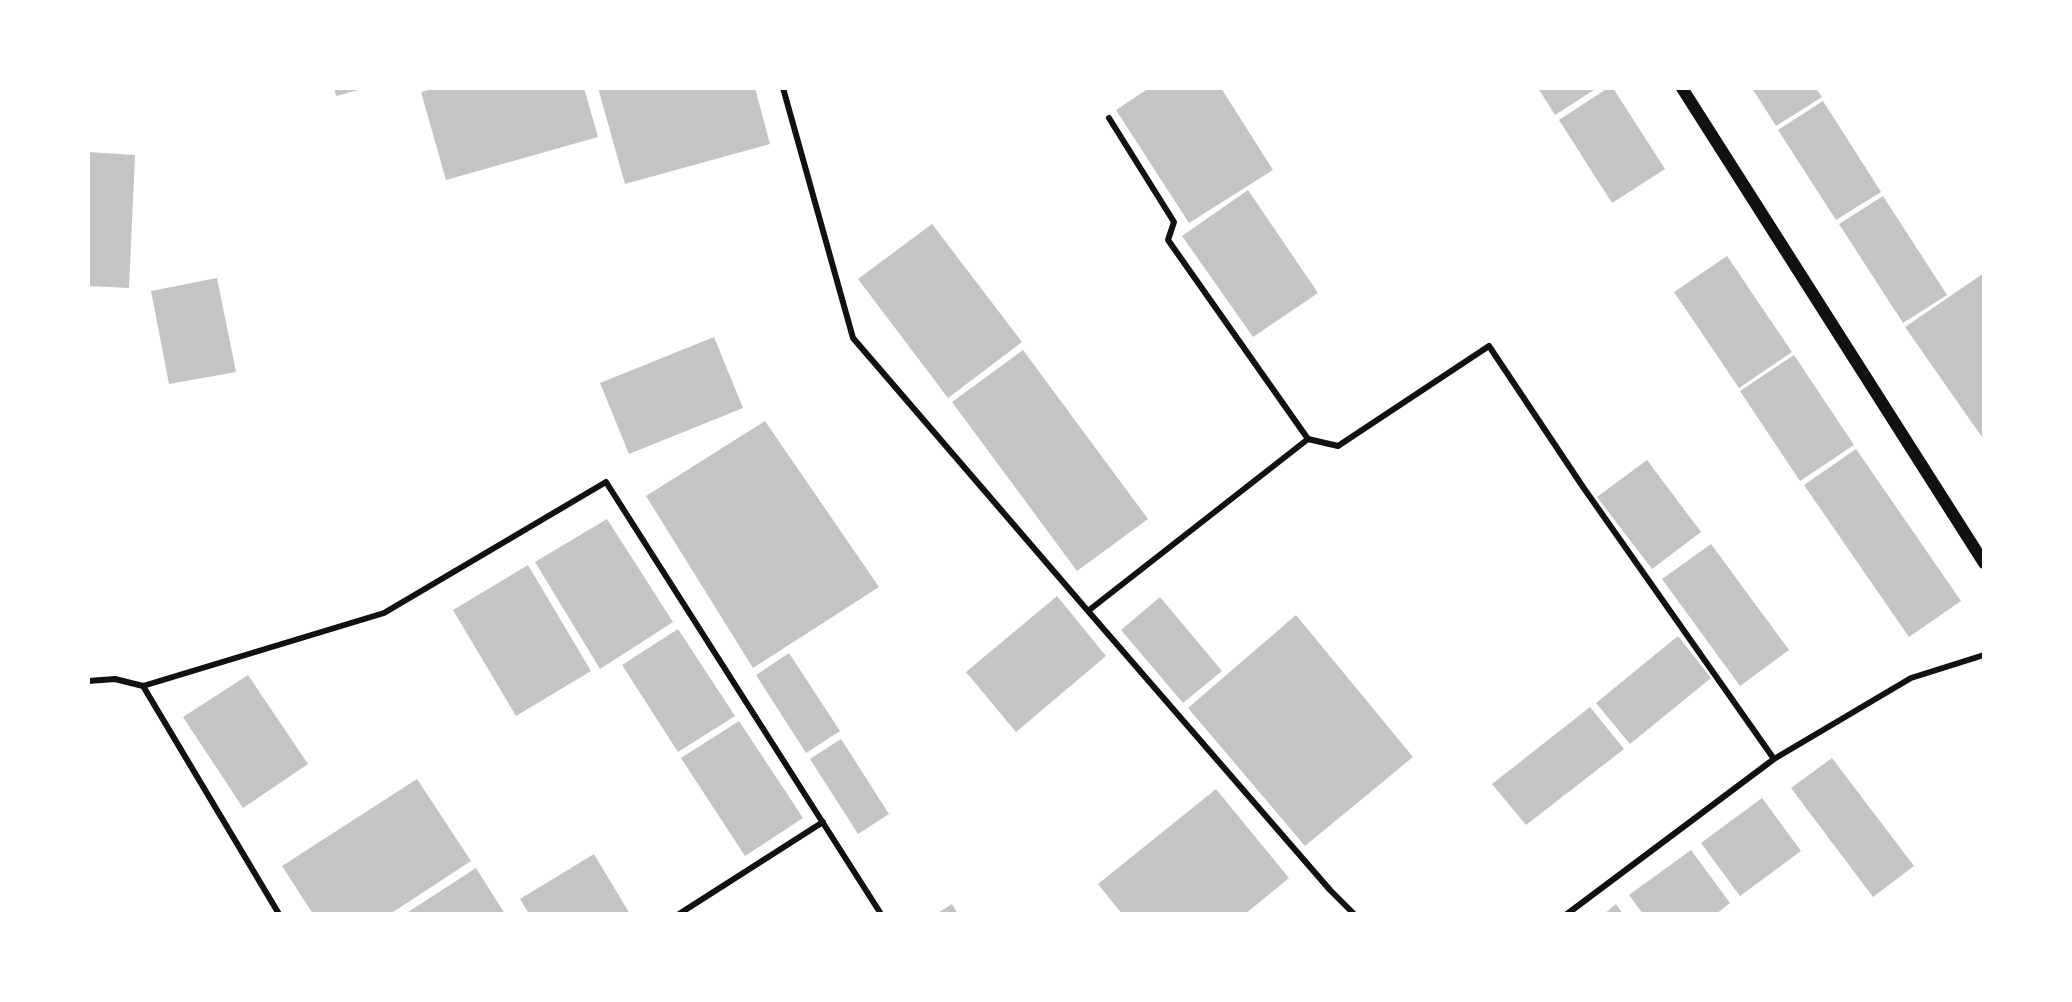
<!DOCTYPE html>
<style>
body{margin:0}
#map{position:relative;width:2072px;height:1002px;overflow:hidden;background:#fff;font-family:"Times New Roman",serif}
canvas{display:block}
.frame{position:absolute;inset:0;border:90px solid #fff;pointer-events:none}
</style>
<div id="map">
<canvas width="2072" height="1002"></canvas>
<div class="frame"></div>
</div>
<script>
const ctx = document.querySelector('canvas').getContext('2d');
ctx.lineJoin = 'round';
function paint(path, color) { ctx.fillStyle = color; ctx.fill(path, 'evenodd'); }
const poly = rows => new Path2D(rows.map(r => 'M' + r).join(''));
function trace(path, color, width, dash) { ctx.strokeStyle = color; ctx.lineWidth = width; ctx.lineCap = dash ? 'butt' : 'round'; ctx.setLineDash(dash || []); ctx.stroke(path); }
paint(poly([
 [334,88,362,88,362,89,336,96],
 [436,88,584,88,598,137,446,180,421,92],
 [598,88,755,88,770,144,625,184],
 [1149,88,1221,88,1273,170,1189,223,1116,110],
 [1538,88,1597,88,1555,115],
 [1608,88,1613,88,1665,169,1612,203,1559,120],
 [1752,88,1816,88,1822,97,1776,126],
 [1823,101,1881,192,1836,220,1778,130],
 [88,152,135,155,129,288,88,286],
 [1248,190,1318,293,1253,337,1182,236],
 [1883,196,1947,295,1903,323,1839,224],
 [932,224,1022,342,948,398,858,279],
 [1727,256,1792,352,1739,388,1674,292],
 [1984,273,1984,440,1905,327],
 [217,278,236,372,169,384,151,291],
 [714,337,743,408,629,454,600,383],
 [1023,350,1148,519,1077,571,952,402],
 [1794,355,1854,445,1800,481,1740,391],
 [765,421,879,587,753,668,646,496],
 [1856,449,1961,601,1909,637,1804,485],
 [1647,460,1701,532,1652,569,1597,497],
 [607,519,673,622,600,669,535,562],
 [1711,544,1789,650,1740,686,1662,579],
 [528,565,591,671,516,716,453,610],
 [1057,596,1106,656,1016,732,966,672],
 [1160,597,1222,671,1183,703,1121,630],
 [1296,615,1413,757,1305,846,1188,708],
 [678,629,735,716,678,752,622,665],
 [1678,636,1711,678,1630,744,1596,703],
 [789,653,840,731,806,753,756,675],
 [248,675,308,764,243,808,183,717],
 [1590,707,1624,749,1526,825,1492,784],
 [739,721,803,818,745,856,681,758],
 [841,739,889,814,858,834,810,759],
 [1832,758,1914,866,1873,897,1791,788],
 [417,779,471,861,390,914,313,914,282,866],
 [1216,789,1289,878,1245,914,1122,914,1098,884],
 [1762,798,1801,851,1740,896,1701,843],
 [1691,850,1730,903,1716,914,1643,914,1629,895],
 [594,854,630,914,529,914,520,899],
 [476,868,505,914,405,914],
 [952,904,958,914,936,914],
 [1616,904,1623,914,1604,914]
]), '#c4c4c4');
trace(poly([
 [783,88,853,338,1088,611],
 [1109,118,1174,222,1168,240,1308,439,1088,611,1330,890,1354,914],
 [1308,439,1338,446,1489,346,1583,487,1774,759],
 [88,681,115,679,143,686,384,613,606,482,881,914],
 [143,686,279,914],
 [679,914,823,822],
 [1567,914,1774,759,1911,678,1984,655]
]), '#111', 6);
trace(poly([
 [1682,88,1984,563]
]), '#111', 12);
</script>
